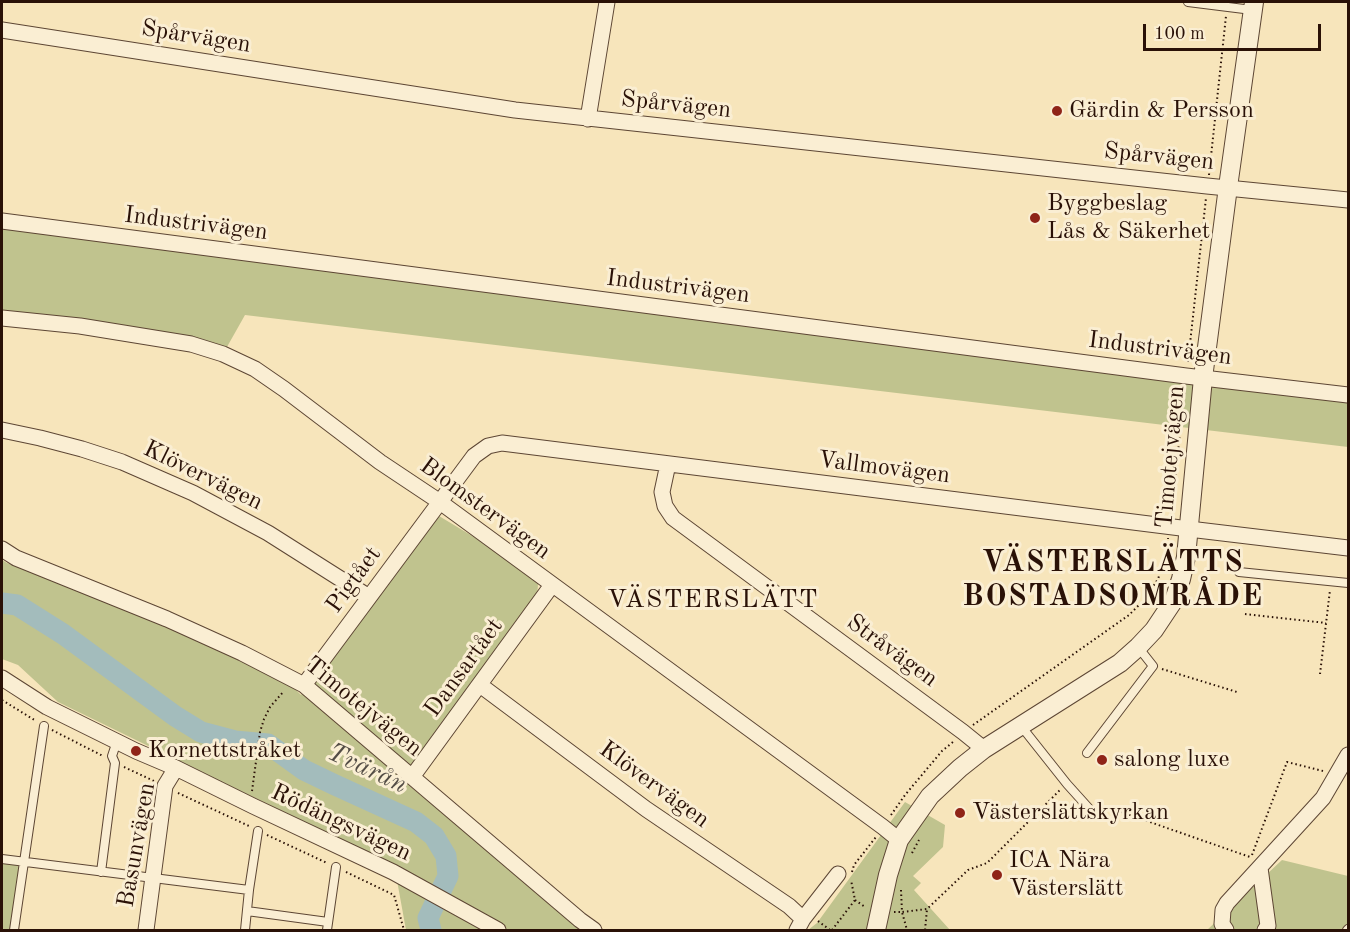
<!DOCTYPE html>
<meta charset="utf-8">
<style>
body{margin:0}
#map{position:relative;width:1350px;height:932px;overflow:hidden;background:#f7e5bb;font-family:"Old Standard TT",serif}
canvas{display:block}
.frame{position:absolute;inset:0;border:3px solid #2a1107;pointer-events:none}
.scale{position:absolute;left:1143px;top:24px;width:178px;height:27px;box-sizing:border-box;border:3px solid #2a1107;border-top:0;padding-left:8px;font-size:18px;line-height:21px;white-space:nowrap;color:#2a1107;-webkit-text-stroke:4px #faeed3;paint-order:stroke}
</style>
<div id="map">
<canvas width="1350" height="932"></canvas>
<div class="frame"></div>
<div class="scale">100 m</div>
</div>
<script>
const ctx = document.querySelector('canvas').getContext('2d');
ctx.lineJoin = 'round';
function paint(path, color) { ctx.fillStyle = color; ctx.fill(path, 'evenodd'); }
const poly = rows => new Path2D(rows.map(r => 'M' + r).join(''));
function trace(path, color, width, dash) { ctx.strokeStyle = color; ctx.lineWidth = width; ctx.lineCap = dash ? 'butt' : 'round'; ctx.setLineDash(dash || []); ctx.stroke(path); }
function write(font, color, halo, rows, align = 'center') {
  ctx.font = font + ' "Old Standard TT",serif'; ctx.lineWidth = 6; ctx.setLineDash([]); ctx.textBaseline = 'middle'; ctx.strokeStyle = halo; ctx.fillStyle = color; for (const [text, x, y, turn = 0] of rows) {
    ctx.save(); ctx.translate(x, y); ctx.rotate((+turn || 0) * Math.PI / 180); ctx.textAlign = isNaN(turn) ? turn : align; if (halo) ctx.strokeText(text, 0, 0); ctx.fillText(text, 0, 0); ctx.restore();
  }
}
paint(poly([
 [2,221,1348,395,1348,447,245,315,223,354,2,318],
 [439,516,534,573,538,584,537,599,405,782,582,930,406,930,394,864,259,800,58,702,18,665,2,659,2,560,7,563,131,611,271,675,293,687,301,695],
 [905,802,945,825,943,847,913,876,921,883,914,890,950,930,808,930,817,923],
 [2,859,23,863,14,930,2,930],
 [1282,860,1348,876,1348,930,1207,930]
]), '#c0c38e');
trace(poly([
 [2,603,17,605,63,634,175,716,201,732,235,741,268,744,304,770,333,784,416,822,434,836,446,856,448,876,428,918,431,930]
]), '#a3bcbc', 21);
const service = poly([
 [1188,2,1252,10],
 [1239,572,1348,583],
 [1021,726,1067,784,1094,814],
 [1087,753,1153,666,1138,647],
 [2,859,249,890],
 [101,872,115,763,112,756,117,741],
 [247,911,328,922],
 [14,930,44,726],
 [245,930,249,890,258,831],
 [327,930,336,867],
 [1347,930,1348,929]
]);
const minor = poly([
 [2,30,515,110,1207,186,1348,200],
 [588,119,607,2],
 [2,221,1186,376,1348,395],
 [2,318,80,326,191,344,223,354,255,369,284,389,380,462,440,502,883,827,899,840],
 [2,430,40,438,82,449,122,462,193,493,268,533,369,597],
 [668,464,662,492,665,506,673,518,963,732,984,749],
 [2,549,16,558,167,619,242,653,304,685,580,920,594,930],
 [2,678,47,707,136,751,176,768,253,806,393,872,498,930],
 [304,685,474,456,488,446,502,443,1189,529,1348,548],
 [480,685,646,809,789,906,803,919],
 [412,777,552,585],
 [1260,868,1268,926,1265,930],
 [146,930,165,786,176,768],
 [797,930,803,919,838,874],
 [1226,930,1222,924,1223,910,1227,903,1323,798,1348,755]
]);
const tertiary = poly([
 [876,930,888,875,899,840,930,796,960,768,984,749,1120,663,1138,647,1154,630,1174,600,1181,579,1186,557,1203,378,1228,187,1254,2]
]);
trace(service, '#5d4634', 10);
trace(minor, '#5d4634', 17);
trace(tertiary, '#5d4634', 20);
trace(poly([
 [1209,175,1226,16],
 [1188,362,1206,198],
 [1171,515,1185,389],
 [1245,614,1326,623],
 [1162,669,1237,692],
 [1320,674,1330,590],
 [2,700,36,721],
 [973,725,1129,615,1144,600,1158,579,1166,556,1168,538],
 [52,730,103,756],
 [124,767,154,781],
 [252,791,260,732,264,719,270,707,284,691],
 [178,793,249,826],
 [1100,809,1104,806,1250,857],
 [891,815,905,795,942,751,953,742],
 [267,835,327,863],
 [912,853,919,840],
 [1252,855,1287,762,1323,771],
 [346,872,394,895,404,930],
 [852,872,854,865,876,837],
 [901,890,902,912,927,909,968,870,987,863,1060,790],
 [855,900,865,907],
 [894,912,902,912,907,930],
 [818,921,830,930],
 [832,930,855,900,851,880],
 [925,930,927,909]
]), '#2a1107', 2, [1.5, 3]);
trace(service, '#faeed3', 8);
trace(minor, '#faeed3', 15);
trace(tertiary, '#faeed3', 18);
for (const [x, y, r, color] of [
 [1057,111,6,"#8f2418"],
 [1035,218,6,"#8f2418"],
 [136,751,6,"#8f2418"],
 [1102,760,6,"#8f2418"],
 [960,813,6,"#8f2418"],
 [997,875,6,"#8f2418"]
]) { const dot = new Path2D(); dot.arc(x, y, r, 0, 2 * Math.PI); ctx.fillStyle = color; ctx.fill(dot); trace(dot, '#faeed3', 2); }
write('24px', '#2a1107', '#faeed3', [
 ["Spårvägen",196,37,9],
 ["Spårvägen",676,105,6],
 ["Spårvägen",1159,157,6],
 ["Industrivägen",196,224,7],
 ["Industrivägen",678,287,7],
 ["Industrivägen",1160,349,7],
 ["Timotejvägen",1171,457,-85],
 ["Vallmovägen",884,468,7],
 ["Klövervägen",203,476,26],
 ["Blomstervägen",485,509,36],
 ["Pigtået",354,580,-54],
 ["Stråvägen",892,651,36],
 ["Dansartået",464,668,-54],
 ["Timotejvägen",363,707,39],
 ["Klövervägen",654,785,36],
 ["Rödängsvägen",341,823,25],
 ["Basunvägen",137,845,-80]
]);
write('24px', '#2a1107', '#faeed3', [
 ["Gärdin & Persson",1069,111],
 ["Byggbeslag",1047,204],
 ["Lås & Säkerhet",1047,232],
 ["Kornettstråket",148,751],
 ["salong luxe",1114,760],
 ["Västerslättskyrkan",972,813],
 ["ICA Nära",1009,861],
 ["Västerslätt",1009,889]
], 'left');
ctx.letterSpacing = '1.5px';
write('26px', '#2a1107', '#faeed3', [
 ["VÄSTERSLÄTT",713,600]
]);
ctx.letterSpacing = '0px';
write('italic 26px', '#544d46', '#faeed3', [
 ["Tvärån",367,769,25]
]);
ctx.letterSpacing = '1.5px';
write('bold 30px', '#2a1107', '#faeed3', [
 ["VÄSTERSLÄTTS",1113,563],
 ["BOSTADSOMRÅDE",1113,597]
]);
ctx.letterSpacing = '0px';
</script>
